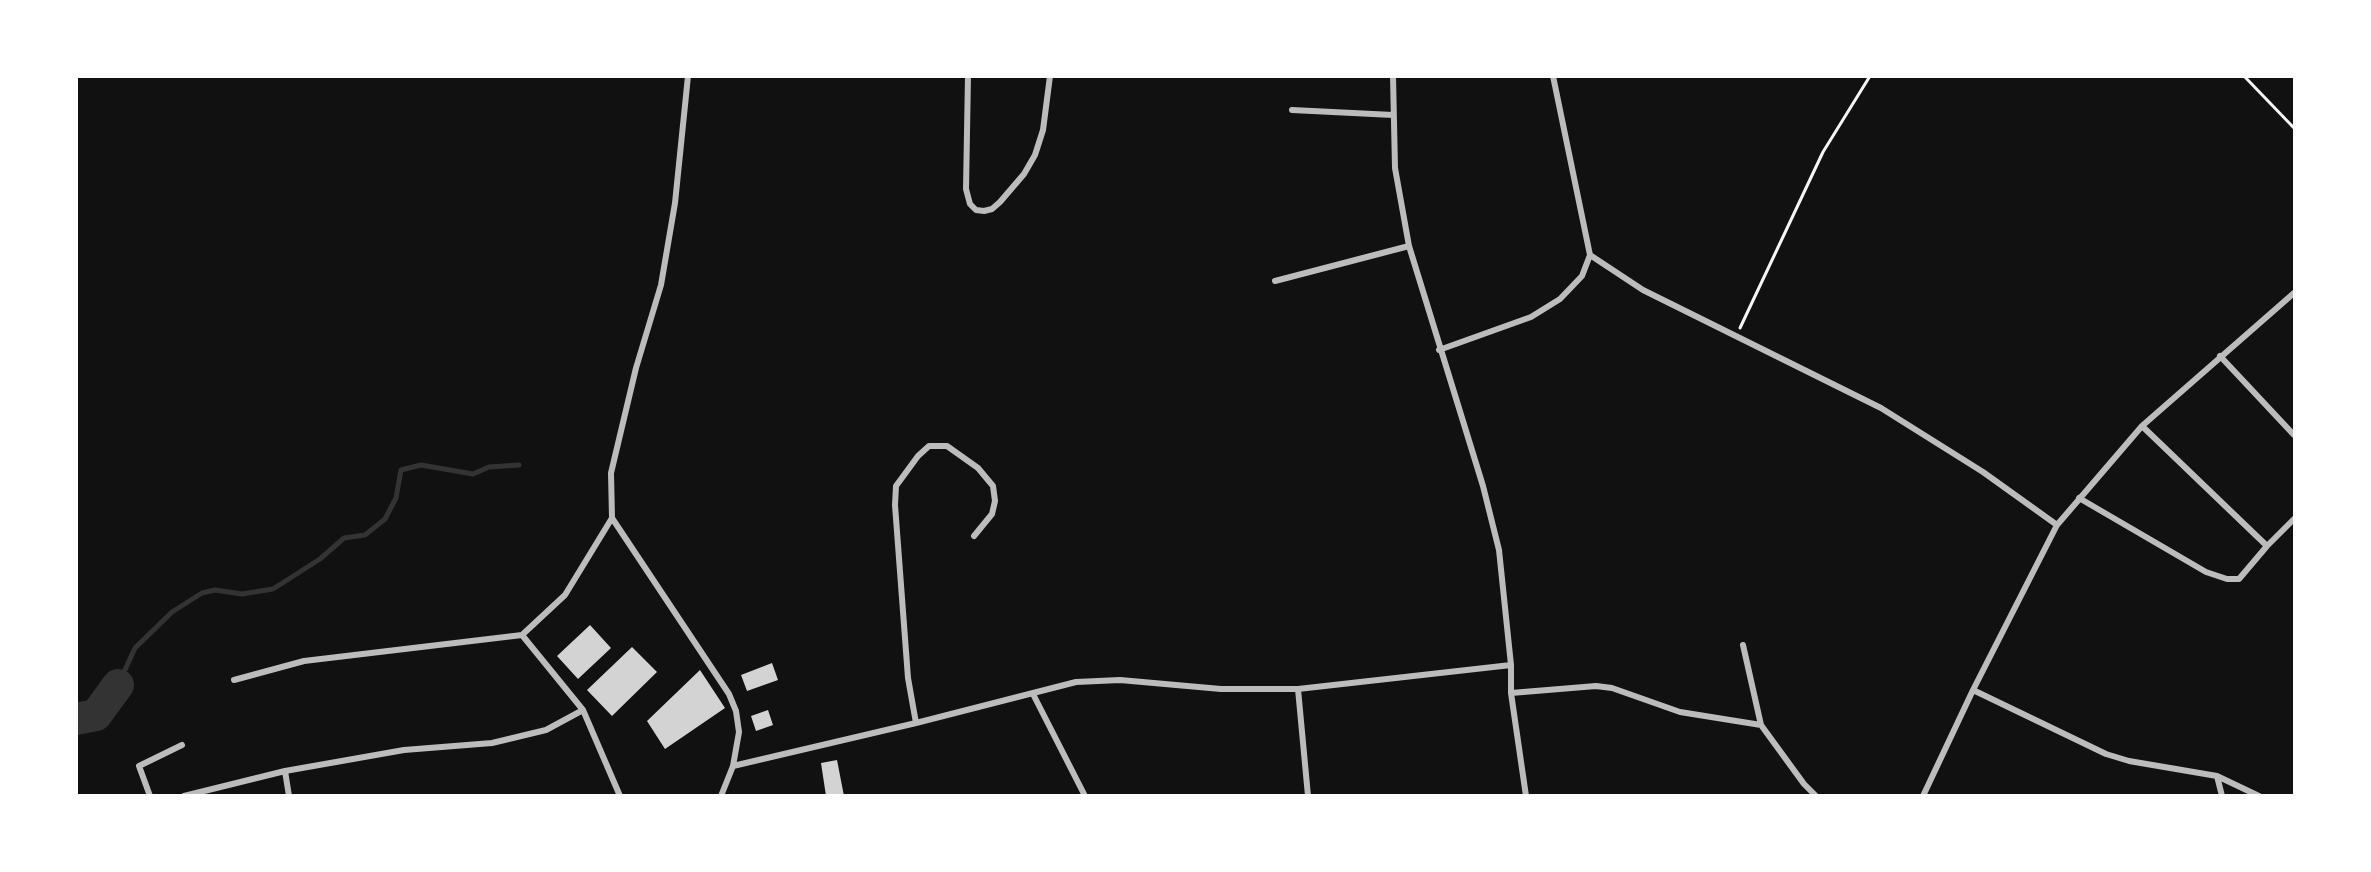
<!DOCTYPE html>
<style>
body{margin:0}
#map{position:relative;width:2371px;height:872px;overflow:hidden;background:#111;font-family:Mulish,sans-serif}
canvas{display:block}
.frame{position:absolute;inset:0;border:78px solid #fff;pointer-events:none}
</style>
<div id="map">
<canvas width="2371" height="872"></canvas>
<div class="frame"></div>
</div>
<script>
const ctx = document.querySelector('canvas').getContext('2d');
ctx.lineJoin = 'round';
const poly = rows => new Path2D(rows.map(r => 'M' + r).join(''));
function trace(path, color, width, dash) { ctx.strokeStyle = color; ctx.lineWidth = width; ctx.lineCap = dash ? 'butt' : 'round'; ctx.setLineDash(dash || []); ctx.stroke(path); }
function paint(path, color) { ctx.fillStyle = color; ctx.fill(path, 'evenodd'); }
trace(poly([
 [118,685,135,648,172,612,202,593,215,590,242,594,273,589,320,559,344,538,365,535,385,519,396,498,401,470,421,465,473,474,489,467,519,465]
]), '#333', 5);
trace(poly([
 [76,719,96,715,118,685]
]), '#333', 32);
paint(poly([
 [590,625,611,648,578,679,557,656],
 [632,647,657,672,612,716,587,690],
 [772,663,778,680,747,691,741,675],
 [700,670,725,708,665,749,647,721],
 [768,710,773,725,756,731,751,716],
 [837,760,844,796,826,796,821,763]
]), '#d3d3d3');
trace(poly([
 [2244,76,2294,128],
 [1740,328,1823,152,1870,76]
]), '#f5f5f5', 3);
trace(poly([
 [968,76,966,189,970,204,976,210,984,211,992,209,1000,202,1024,174,1035,155,1043,130,1050,76],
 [1393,76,1395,168,1409,246,1483,486,1499,550,1511,665,1511,693,1526,796],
 [1292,110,1393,115],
 [1590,255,1643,290,1881,408,1983,472,2057,525],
 [1275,281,1409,246],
 [1439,350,1531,317,1560,299,1582,276,1590,255,1553,76],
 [2220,356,2294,435],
 [2142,426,2267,546],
 [2079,498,2206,572,2227,579,2239,579,2267,546,2294,519],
 [612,518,611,473,636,368,661,285,675,203,688,76],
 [612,518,729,694,736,711,739,732,733,766,721,796],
 [522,635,583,710,620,796],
 [1743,645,1761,725],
 [234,680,304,661,522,635,565,595,612,518],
 [1298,689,1308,796],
 [1973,690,2106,754,2129,761,2217,776,2222,796],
 [1511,693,1596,686,1612,688,1680,712,1761,725,1804,784,1816,796],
 [1033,694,1085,796],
 [916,723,908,678,895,505,896,486,918,456,929,446,947,446,978,468,993,486,995,501,992,514,974,536],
 [733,766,916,723,1076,682,1120,680,1221,689,1298,689,1511,665],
 [285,771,289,796],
 [2217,776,2259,796],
 [150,796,139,766,182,745],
 [184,796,285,771,404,750,492,743,546,730,583,710],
 [1923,796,1973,690,2057,525,2142,426,2294,293]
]), '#bcbcbc', 6);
</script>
